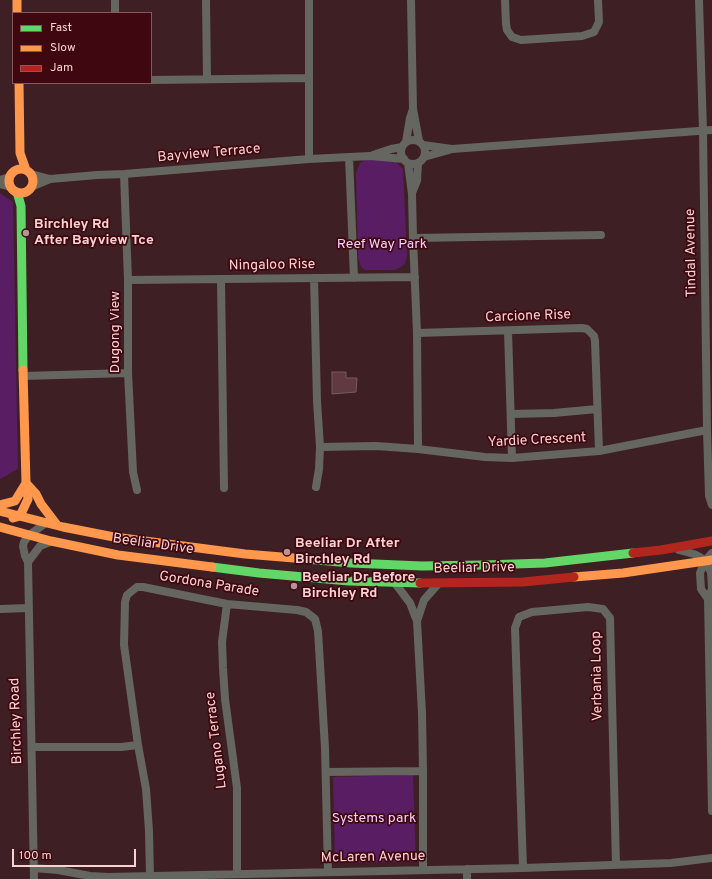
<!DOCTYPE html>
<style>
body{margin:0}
#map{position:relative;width:712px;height:879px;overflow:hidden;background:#3e1f23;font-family:Overpass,sans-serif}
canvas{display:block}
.legend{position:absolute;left:12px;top:12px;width:140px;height:72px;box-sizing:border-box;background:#3f070f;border:1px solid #89585d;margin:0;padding:5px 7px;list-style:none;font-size:12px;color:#f8d2d2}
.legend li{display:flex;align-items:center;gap:8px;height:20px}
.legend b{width:20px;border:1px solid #89585d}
.scale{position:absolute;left:12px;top:849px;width:124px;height:18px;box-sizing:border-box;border:2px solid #f8d2d2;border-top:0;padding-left:5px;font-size:12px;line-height:14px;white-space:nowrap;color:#f8d2d2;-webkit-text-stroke:3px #3f070f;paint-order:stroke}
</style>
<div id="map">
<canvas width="712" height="879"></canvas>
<ul class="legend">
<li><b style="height:5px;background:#63d668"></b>Fast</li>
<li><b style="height:5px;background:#ff974d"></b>Slow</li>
<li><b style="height:5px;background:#b3261e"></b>Jam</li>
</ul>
<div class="scale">100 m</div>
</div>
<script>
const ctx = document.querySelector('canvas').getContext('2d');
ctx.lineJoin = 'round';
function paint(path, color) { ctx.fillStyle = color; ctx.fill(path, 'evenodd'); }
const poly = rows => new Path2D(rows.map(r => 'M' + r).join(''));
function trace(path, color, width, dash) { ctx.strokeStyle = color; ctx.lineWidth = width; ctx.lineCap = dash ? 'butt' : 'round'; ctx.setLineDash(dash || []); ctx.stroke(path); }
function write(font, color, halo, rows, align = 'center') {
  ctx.font = font + ' Overpass,sans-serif'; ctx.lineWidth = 3.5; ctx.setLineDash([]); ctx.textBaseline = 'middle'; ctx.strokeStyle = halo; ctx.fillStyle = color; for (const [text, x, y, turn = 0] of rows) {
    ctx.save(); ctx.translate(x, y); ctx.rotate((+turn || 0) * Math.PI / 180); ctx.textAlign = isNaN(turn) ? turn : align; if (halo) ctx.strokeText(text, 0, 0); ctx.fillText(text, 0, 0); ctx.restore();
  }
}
paint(poly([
 [373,159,394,160,403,169,407,256,405,264,399,268,395,270,365,270,361,267,358,258,356,173,360,163,364,160],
 [0,193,13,202,18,469,0,479],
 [413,775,416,862,335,863,333,777]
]), '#591d64');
const building = poly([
 [332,372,346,372,346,378,357,378,356,392,332,394,332,372]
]);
paint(building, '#613940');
trace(building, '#765b5d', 1);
trace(poly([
 [115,0,115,13],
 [206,0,207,79],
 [309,0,309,159],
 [411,0,413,109,419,141],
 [505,0,506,24,507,30,512,37,521,40,582,36,594,32,599,22,598,0],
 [699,0,703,131,707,430,709,496,712,505],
 [151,80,309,78],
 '401 152a12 12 0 1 1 24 0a12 12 0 1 1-24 0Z',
 [406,142,410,118,413,109],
 [423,145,452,149,712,130],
 [373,155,391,149,402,147],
 [349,157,354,278],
 [424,157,449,150],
 [408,163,412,194,413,238,417,333,418,449],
 [31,174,50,179,97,175,124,174,309,159,370,156,404,159],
 [124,174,128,280,128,373,133,472,137,490],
 [0,180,10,177],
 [0,184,11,187],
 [31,187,50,179],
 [412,193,417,181,418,163],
 [413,238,601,235],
 [314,278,317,401,320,447,319,469,316,487],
 [128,280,415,277],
 [221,280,224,488],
 [508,331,512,458],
 [417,333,582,328,587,329,594,336,595,341,599,451],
 [23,376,128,373],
 [511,414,554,413,597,409],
 [320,447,376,446,418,449,485,457,512,458,599,451,707,430],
 [679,550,694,554,700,557,705,561,711,572,712,589,708,599,712,811],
 [28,562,40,546,50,542],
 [395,583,410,603,417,621,422,713,423,771],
 [708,599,701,589,700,573,705,561,712,553],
 [227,604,222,642,223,668,225,699,237,788,237,874],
 [0,609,28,608],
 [417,621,424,600,438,584],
 [32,747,121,747,138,745],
 [326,772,423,771,423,870],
 [34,868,58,870,90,876,108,877,523,868,671,863,712,858],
 [523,868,515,628,519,617,532,612,588,607,603,609,610,618,616,865],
 [467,869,467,879],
 [150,876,149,831,146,789,138,745,124,645,125,602,127,595,137,587,143,587,227,604,297,610,306,612,315,619,318,631,325,748,328,872],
 [34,879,28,562,25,556,23,546,24,542,29,535,46,523]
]), '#65665f', 8);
trace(poly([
 [17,192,21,206,23,370],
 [306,559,351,563,422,566,484,565,545,563,633,553],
 [212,567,259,573,349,581,420,583]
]), '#63d668', 9);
trace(poly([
 [17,0,17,13],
 [19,83,20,153,26,170],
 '9 181a12 12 0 1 1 24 0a12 12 0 1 1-24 0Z',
 [26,483,36,494,41,504,57,525],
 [0,505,15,501,26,483],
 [0,511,63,527,114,537,245,554,306,559],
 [13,518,20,516,28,499,26,483,23,370],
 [0,527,51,541,118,555,212,567],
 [574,577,623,573,712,560]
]), '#ff974d', 9);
trace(poly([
 [633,553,661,550,712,541],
 [420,583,523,582,574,577]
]), '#b3261e', 9);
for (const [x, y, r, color] of [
 [26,233,4,"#b79395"],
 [287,552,4,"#b79395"],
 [294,586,4,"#b79395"]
]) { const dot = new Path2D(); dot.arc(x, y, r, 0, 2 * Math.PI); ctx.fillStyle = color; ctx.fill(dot); trace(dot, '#3f070f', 1.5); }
write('14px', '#f8d2d2', '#3f070f', [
 ["Bayview Terrace",209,154,-5],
 ["Tindal Avenue",692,253,-91],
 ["Ningaloo Rise",272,266,-1],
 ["Carcione Rise",528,317,-2],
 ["Dugong View",116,332,-90],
 ["Yardie Crescent",537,441,-3],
 ["Beeliar Drive",153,545,8],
 ["Beeliar Drive",474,569,-1],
 ["Gordona Parade",209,585,9],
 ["Verbania Loop",598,676,-91],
 ["Birchley Road",17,721,-92],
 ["Lugano Terrace",217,740,-97],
 ["McLaren Avenue",373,858,-1]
]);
write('bold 14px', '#f8d2d2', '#3f070f', [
 ["Birchley Rd",34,225],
 ["After Bayview Tce",34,241],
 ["Beeliar Dr After",295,544],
 ["Birchley Rd",295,560],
 ["Beeliar Dr Before",302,578],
 ["Birchley Rd",302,594]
], 'left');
write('14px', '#f4cfff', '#3f070f', [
 ["Reef Way Park",382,245],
 ["Systems park",374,819]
]);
</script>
